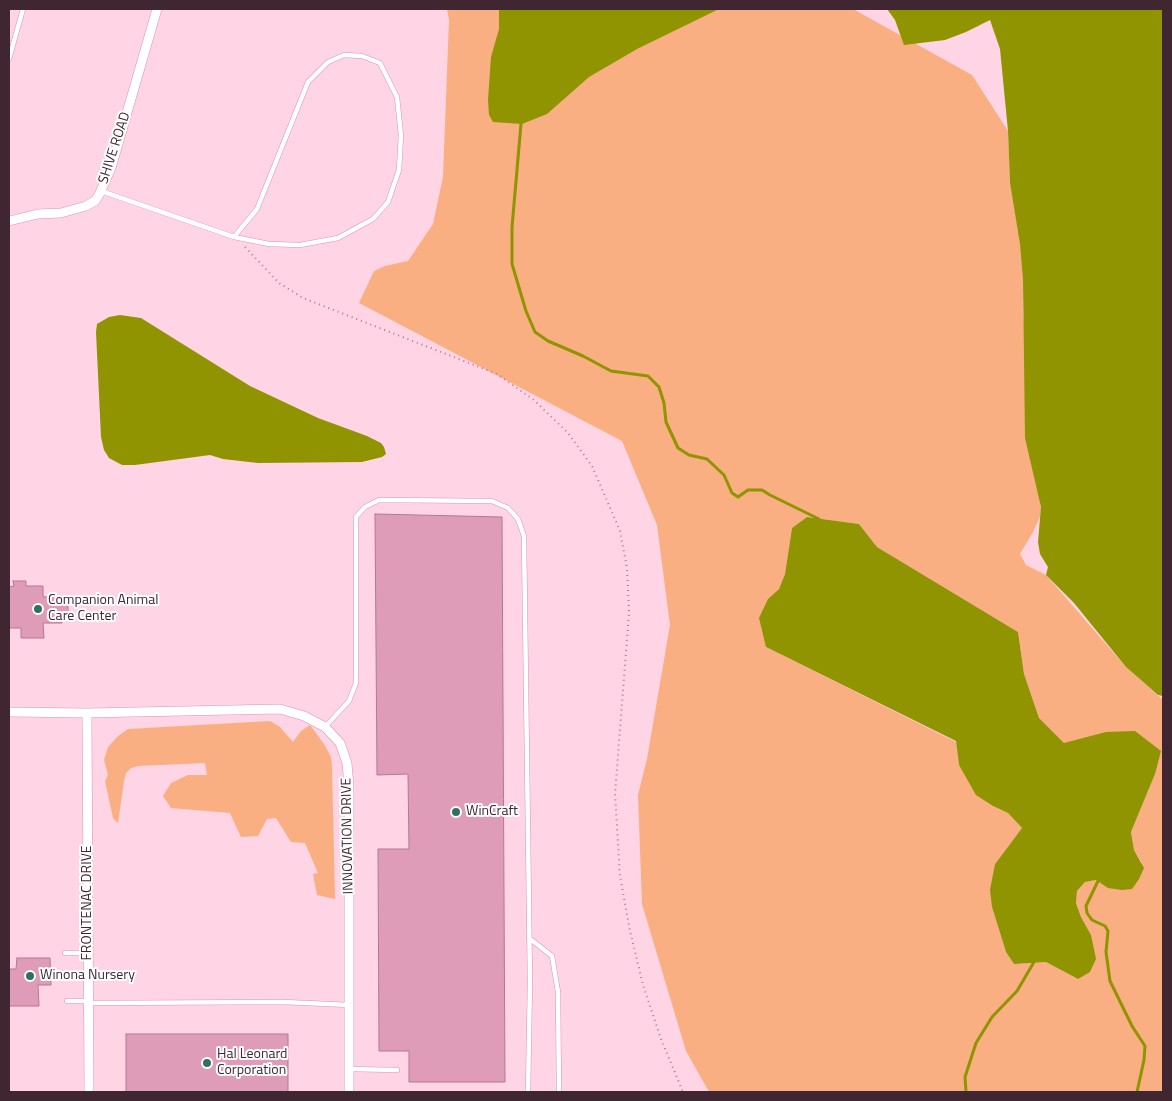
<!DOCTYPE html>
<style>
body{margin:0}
#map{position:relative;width:1172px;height:1101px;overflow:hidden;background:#ffd4e5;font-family:"Titillium Web",sans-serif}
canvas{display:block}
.frame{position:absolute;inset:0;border:10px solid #402631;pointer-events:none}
</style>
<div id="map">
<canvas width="1172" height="1101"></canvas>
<div class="frame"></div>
</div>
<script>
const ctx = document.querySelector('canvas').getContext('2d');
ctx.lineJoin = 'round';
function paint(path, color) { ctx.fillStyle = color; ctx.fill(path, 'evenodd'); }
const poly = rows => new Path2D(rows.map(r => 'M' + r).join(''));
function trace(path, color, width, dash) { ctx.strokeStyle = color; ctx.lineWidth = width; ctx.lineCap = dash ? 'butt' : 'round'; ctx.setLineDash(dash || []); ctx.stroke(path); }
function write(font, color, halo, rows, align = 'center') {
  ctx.font = font + ' "Titillium Web",sans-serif'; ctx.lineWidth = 4; ctx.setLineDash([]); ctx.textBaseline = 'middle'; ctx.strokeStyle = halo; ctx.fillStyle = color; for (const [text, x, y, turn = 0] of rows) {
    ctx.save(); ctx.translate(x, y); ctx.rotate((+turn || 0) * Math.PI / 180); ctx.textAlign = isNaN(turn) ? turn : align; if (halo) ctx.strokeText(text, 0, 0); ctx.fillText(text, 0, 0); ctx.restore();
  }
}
paint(poly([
 [447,9,853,9,972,75,1008,131,1010,183,1024,264,1023,315,1034,411,1041,510,1040,517,1033,532,1020,554,1026,565,1046,575,1126,667,1163,700,1163,1092,709,1092,686,1051,642,904,638,795,647,759,670,625,657,525,622,441,359,303,374,271,385,266,408,261,433,224,443,177,449,20],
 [807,517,859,524,877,547,1018,632,1024,674,1039,718,1064,743,1155,774,1131,832,1134,850,1142,863,1096,880,1085,882,1077,891,1076,902,1081,917,1091,935,1078,979,1046,962,1014,964,1006,952,992,907,995,864,1022,828,1008,813,993,806,959,765,956,742,766,647,768,599,779,589,785,574,792,528],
 [270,721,280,727,293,742,301,731,310,725,324,744,331,757,332,766,335,899,317,895,313,874,318,873,305,843,291,842,276,818,267,819,258,836,241,837,230,813,171,808,163,796,171,783,188,775,207,775,205,763,138,766,131,768,126,773,124,781,118,823,113,818,105,781,108,775,104,760,108,747,118,736,128,729]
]), '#f9af81');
paint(poly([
 [499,9,719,9,637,49,589,77,547,114,522,124,493,122,489,115,488,100,491,57,499,29],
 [887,9,1163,9,1163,696,1158,695,1126,667,1074,603,1046,575,1048,567,1040,554,1038,542,1041,507,1025,438,1023,279,1020,244,1010,183,1008,131,1000,49,990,20,966,32,945,40,904,45,895,20],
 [120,315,141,318,250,386,318,418,367,436,381,443,384,447,386,454,382,457,362,462,258,463,223,459,210,455,135,465,122,465,109,458,104,450,101,437,96,332,97,324,109,317],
 [807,517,859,524,877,547,1018,632,1024,674,1039,718,1064,743,1106,732,1135,731,1161,751,1155,774,1131,832,1134,850,1144,868,1139,879,1132,889,1122,890,1108,888,1096,880,1085,882,1077,891,1076,903,1081,917,1091,935,1096,959,1090,972,1078,979,1046,962,1014,964,1006,952,992,907,990,890,995,864,1022,828,1008,813,993,806,976,795,959,765,956,741,766,647,759,618,768,599,779,589,785,574,792,528]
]), '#8f9400');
trace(poly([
 [521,124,512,227,512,264,526,311,535,332,548,341,583,356,611,371,648,376,659,387,664,403,666,422,678,448,689,455,707,459,724,475,732,493,738,497,748,490,762,490,770,495,819,519],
 [1098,881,1086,906,1087,913,1092,920,1105,926,1108,931,1106,952,1110,981,1132,1026,1145,1046,1144,1060,1137,1092],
 [966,1092,965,1077,976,1043,992,1017,1017,991,1034,962]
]), '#8f9400', 3);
const building = poly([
 [375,514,502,517,505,1082,409,1082,409,1051,379,1051,378,849,409,849,408,774,377,775,375,514],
 [13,581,26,581,26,586,43,586,43,597,63,596,63,601,68,601,68,618,62,618,62,623,43,623,44,638,21,638,21,628,9,628,9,587,14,586,13,581],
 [17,958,50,958,51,985,38,985,39,1006,9,1006,9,969,16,969,17,958],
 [126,1034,288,1034,288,1092,126,1092,126,1034]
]);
paint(building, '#df9cb8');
trace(building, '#b67692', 1);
const service = poly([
 [9,59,23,9],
 [101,191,234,237,269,244,300,245,338,238,373,219,388,202,399,170,401,135,397,97,380,63,362,56,344,55,328,62,308,82,257,209,234,237],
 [325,727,349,701,356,683,356,517,365,507,379,500,492,501,508,508,518,519,524,536,530,983,528,1092],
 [529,938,552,956,558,992,559,1092],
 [65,953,88,953],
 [67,1001,88,1001],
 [88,1003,284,1002,349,1005],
 [349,1069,397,1070]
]);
const minor = poly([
 [9,221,38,214,61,213,86,206,95,201,99,195,111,168,157,9],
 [9,712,87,713,280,709,304,716,325,727,340,743,347,763,349,787,349,1092],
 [87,713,89,1092]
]);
trace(service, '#d795b1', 5.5);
trace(minor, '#d795b1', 10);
trace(poly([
 [245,247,279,283,303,298,497,374,534,400,568,433,592,466,620,531,627,568,629,613,615,794,620,876,630,931,643,985,661,1039,683,1092]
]), '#a3818f', 2, [1, 4]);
trace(service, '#fff', 4.5);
trace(minor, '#fff', 9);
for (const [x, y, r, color] of [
 [38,609,5,"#30705e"],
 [456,812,5,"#30705e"],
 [30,976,5,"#30705e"],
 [207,1063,5,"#30705e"]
]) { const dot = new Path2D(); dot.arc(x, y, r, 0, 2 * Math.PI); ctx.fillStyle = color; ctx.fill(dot); trace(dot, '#fff', 2); }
write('14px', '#402631', '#fff', [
 ["SHIVE ROAD",115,148,-72],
 ["INNOVATION DRIVE",348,836,-91],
 ["FRONTENAC DRIVE",88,903,-90]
]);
write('14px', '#402631', '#fff', [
 ["Companion Animal",48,601],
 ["Care Center",48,617],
 ["WinCraft",466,812],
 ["Winona Nursery",40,976],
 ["Hal Leonard",217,1055],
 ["Corporation",217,1071]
], 'left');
</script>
